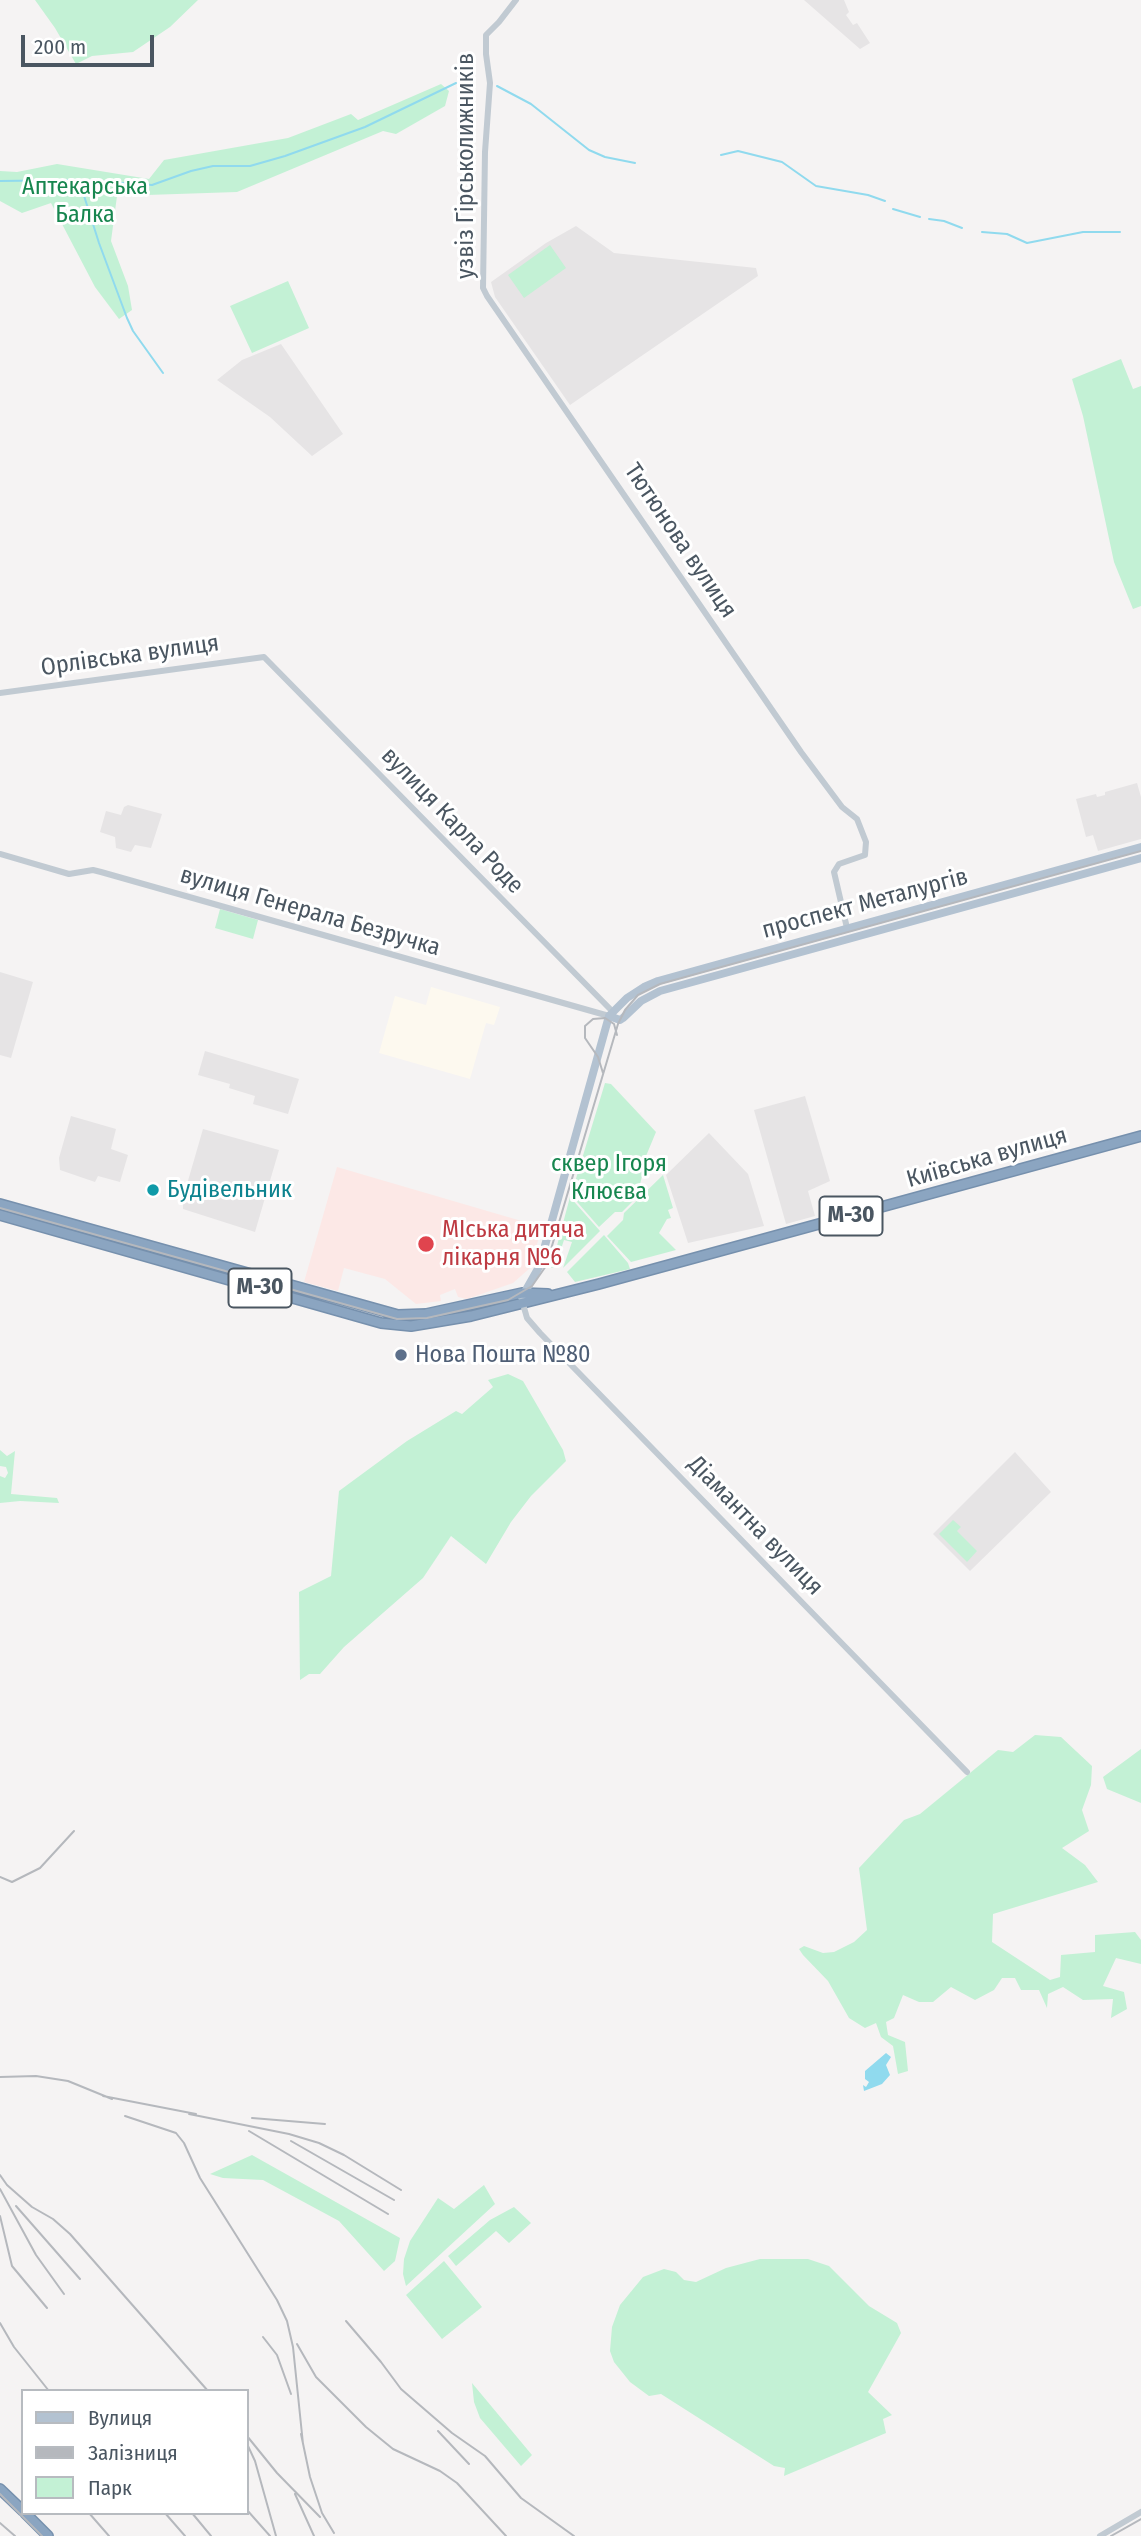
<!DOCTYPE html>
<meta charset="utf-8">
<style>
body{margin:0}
#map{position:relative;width:1141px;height:2536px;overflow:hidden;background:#f5f3f3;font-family:"Fira Sans Condensed",sans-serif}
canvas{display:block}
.legend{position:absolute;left:21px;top:2389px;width:228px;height:126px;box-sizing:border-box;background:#fff;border:2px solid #b7bbc0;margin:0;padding:9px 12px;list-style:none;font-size:21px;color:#4a5661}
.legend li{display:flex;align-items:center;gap:14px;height:35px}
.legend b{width:35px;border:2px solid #b7bbc0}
.scale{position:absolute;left:21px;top:35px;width:133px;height:32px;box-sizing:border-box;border:4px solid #4a5661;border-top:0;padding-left:9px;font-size:21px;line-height:24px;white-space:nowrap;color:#4a5661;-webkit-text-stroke:5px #fff;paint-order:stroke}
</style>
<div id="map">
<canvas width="1141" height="2536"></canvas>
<ul class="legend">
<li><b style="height:9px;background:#b3c2d1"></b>Вулиця</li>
<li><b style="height:9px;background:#b5b8bd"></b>Залізниця</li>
<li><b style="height:19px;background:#c3f1d5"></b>Парк</li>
</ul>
<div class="scale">200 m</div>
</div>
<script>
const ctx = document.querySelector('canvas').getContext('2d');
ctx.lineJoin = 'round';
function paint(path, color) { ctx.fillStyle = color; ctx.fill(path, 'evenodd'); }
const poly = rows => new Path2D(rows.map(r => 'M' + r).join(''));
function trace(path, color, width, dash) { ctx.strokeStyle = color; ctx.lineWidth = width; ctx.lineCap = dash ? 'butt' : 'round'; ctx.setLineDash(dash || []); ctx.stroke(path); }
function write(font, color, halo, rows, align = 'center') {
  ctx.font = font + ' "Fira Sans Condensed",sans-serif'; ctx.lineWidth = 6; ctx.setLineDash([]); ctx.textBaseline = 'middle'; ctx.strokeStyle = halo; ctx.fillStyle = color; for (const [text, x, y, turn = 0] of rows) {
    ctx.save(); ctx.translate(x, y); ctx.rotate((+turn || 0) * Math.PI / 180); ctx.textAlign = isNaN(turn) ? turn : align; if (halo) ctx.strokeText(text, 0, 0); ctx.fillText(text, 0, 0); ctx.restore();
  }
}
paint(poly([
 [431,987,500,1007,494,1025,486,1023,470,1079,379,1053,395,996,426,1005]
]), '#fdf9ef');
paint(poly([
 [804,0,844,0,849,12,846,15,853,25,857,23,870,43,860,49],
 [576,226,614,253,756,268,758,276,570,405,495,297,491,282,546,243],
 [281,344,343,434,312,456,270,417,217,380,242,360],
 [1137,783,1141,797,1141,839,1098,851,1093,835,1086,837,1076,799,1096,794,1097,797,1105,795,1105,792],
 [128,805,162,814,151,848,135,845,131,852,116,848,115,837,100,832,106,811,121,815,124,807],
 [0,972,33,982,11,1058,0,1055],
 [205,1051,299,1079,288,1114,253,1104,255,1096,229,1088,230,1084,198,1075],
 [805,1096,830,1181,808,1191,815,1216,786,1224,754,1110],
 [71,1116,116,1129,111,1149,128,1155,120,1182,98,1176,95,1182,60,1170,59,1158],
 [203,1129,279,1150,255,1232,183,1209,183,1198],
 [709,1133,748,1174,764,1226,688,1243,666,1175],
 [1015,1452,1051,1492,970,1571,933,1534]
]), '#e6e4e5');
paint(poly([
 [337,1167,542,1227,530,1268,513,1283,467,1299,458,1297,455,1289,440,1295,441,1301,416,1304,385,1279,344,1268,338,1291,304,1282]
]), '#fce8e6');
paint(poly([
 [35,0,198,0,170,27,133,52,92,56,76,64,55,28],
 [441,84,449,91,445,106,396,134,383,131,237,192,117,196,111,241,128,286,132,310,119,319,95,287,51,203,22,213,0,201,0,171,17,172,57,164,149,179,164,160,288,138,351,114,358,120],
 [550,245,566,268,524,298,508,275],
 [288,281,309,328,252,353,230,306],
 [1121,359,1133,389,1141,386,1141,606,1133,609,1114,562,1083,416,1072,379],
 [220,909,258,920,253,939,215,928],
 [605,1083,611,1084,656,1132,641,1168,643,1172,637,1197,622,1212,615,1212,599,1227,571,1195],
 [663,1175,673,1208,668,1210,671,1218,667,1219,659,1233,676,1250,631,1262,607,1236,623,1220,624,1213],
 [570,1197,600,1231,563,1268,572,1242,564,1240,555,1267,551,1268],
 [604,1235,628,1263,630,1269,575,1282,567,1272],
 [508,1374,523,1381,563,1450,566,1461,531,1496,511,1522,486,1564,451,1536,423,1578,344,1647,320,1674,309,1674,300,1680,299,1592,331,1576,339,1491,407,1441,456,1411,462,1414,493,1387,488,1380],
 [0,1450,7,1456,15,1451,11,1494,57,1498,59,1503,20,1501,0,1503,0,1476,5,1478,8,1473,6,1467,0,1466],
 [953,1520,961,1527,957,1531,977,1551,967,1562,939,1534],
 [1035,1735,1061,1737,1092,1766,1091,1785,1082,1810,1089,1831,1062,1848,1085,1865,1098,1882,993,1914,992,1942,1050,1980,1060,1977,1061,1955,1095,1952,1095,1935,1135,1932,1141,1940,1141,1964,1116,1958,1103,1986,1124,1992,1127,2009,1111,2018,1113,1999,1083,2000,1063,1987,1048,1994,1047,2008,1039,1990,1021,1990,1015,1978,1002,1978,994,1990,975,2000,951,1987,933,2002,919,2002,903,1995,894,2018,886,2022,888,2035,905,2042,908,2071,898,2074,893,2046,881,2037,876,2023,865,2028,849,2018,828,1981,803,1955,799,1949,804,1946,823,1953,834,1952,854,1942,867,1930,859,1868,904,1820,920,1814,998,1750,1013,1752],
 [1141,1749,1141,1803,1107,1789,1103,1777],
 [252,2155,400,2238,395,2261,384,2271,339,2221,263,2180,223,2178,210,2174],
 [484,2185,495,2204,406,2286,403,2274,404,2259,410,2241,438,2198,454,2209],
 [514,2207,531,2223,509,2243,496,2231,456,2266,448,2256,490,2220],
 [760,2259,808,2259,829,2266,869,2306,897,2323,901,2333,868,2392,892,2415,883,2419,886,2433,784,2476,785,2468,774,2466,661,2394,649,2396,630,2382,614,2362,610,2351,612,2327,620,2305,643,2277,664,2269,676,2272,684,2280,696,2282,726,2268],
 [444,2261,482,2307,442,2339,406,2295],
 [472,2383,532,2455,521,2466,480,2418,474,2402]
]), '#c3f1d5');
paint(poly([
 [886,2053,891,2057,886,2065,890,2075,882,2084,864,2091,863,2085,866,2087,869,2082,865,2079,865,2071]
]), '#90daee');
trace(poly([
 [497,86,531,104,589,150,605,157,635,163],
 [721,155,738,151,782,162,816,186,868,195,885,201],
 [79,180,99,243,127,318,133,331,163,373],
 [0,181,79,180,152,185,191,171,213,166,250,166,285,156,365,127,456,83],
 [893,209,920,217],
 [929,219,944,221,962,228],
 [982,232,1007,234,1027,243,1083,232,1120,232]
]), '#90daee', 2);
const highway = poly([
 [0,1204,398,1315,426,1314,522,1293,548,1294],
 [0,1215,381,1323,411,1326,471,1316,599,1284,1141,1136],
 [0,2489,23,2511],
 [25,2513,48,2536]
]);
trace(highway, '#7690ad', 12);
trace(poly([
 [516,0,499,22,486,35,486,54,490,83,485,152,483,288,487,296,801,752,842,807,857,819,866,842,865,855,839,864,834,872,847,928],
 [0,693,264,657,613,1012],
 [0,854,69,874,93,870,101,872,609,1016],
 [523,1304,527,1318,540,1333,967,1772],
 [1100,2536,1141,2512]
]), '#c1cad2', 6);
trace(poly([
 [609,1016,620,1020,623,1018,641,1001,660,991,1141,858],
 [522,1297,539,1267,609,1016,627,998,644,987,658,981,1141,847]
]), '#b3c2d1', 8);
trace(highway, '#8ba5c1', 9);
trace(poly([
 [603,1073,598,1057,585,1038,585,1026,593,1019,605,1018,614,1024,617,1035],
 [0,1208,397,1319,427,1318,508,1300,532,1286,546,1266,618,1024,625,1010,638,995,660,984,1141,851],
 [0,2494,42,2536],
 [1111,2536,1141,2519]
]), '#b5b8bd', 2);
trace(poly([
 [0,1877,12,1882,40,1868,74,1831],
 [0,2077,36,2076,68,2081,112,2099],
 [103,2096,196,2114],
 [189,2114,289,2134,319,2143,344,2155,401,2190],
 [125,2116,176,2133,184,2143,200,2178,277,2300,287,2321,293,2347,303,2444],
 [252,2118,325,2124],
 [249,2131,388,2214],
 [291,2141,394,2200],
 [0,2175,7,2185,32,2207,53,2219,70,2234,208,2391],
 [0,2189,36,2255,64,2294],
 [16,2206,80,2279],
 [0,2216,12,2266,47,2308],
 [346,2321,381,2362,401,2389,452,2433,485,2456,521,2498,574,2536],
 [0,2323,14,2347,49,2391],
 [263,2337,277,2355,291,2394],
 [297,2344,316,2377,366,2427,393,2449,440,2471,457,2483,506,2536],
 [438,2431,469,2464],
 [301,2434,310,2477,322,2513,334,2533],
 [247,2436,277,2473,320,2517],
 [248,2446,255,2461,276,2536],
 [295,2494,314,2536],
 [247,2510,270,2536],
 [89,2513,109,2536],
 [165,2513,185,2536],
 [192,2513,211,2536],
 [0,2523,15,2536]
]), '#b5b8bd', 2);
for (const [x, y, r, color] of [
 [153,1190,7,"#0f9aa8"],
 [426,1244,9,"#e0444e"],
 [401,1355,7,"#5c6f8a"]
]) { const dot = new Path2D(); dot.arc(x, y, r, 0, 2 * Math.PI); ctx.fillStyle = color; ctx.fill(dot); trace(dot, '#fff', 2.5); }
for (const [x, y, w] of [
 [851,1216,63],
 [260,1288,63]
]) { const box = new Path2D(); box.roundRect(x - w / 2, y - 19.5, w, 39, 5); ctx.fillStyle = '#fff'; ctx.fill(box); trace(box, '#4a5661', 2); }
write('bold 23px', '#4a5661', null, [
 ["М-30",851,1216],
 ["М-30",260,1288]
]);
write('24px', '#4a5661', '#fff', [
 ["узвіз Гірськолижників",466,166,-90],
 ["Тютюнова вулиця",680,541,56],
 ["Орлівська вулиця",130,656,-8],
 ["вулиця Карла Роде",452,821,46],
 ["проспект Металургів",865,904,-15],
 ["вулиця Генерала Безручка",310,912,16],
 ["Київська вулиця",987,1158,-16],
 ["Діамантна вулиця",755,1526,46]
]);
write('24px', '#17864f', '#fff', [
 ["Аптекарська",85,187],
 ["Балка",85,215],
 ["сквер Ігоря",609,1164],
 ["Клюєва",609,1192]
]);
write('24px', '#0d838f', '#fff', [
 ["Будівельник",167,1190]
], 'left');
write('24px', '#be3a42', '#fff', [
 ["МІська дитяча",442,1230],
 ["лікарня №6",442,1258]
], 'left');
write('24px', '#4e5e75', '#fff', [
 ["Нова Пошта №80",415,1355]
], 'left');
</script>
